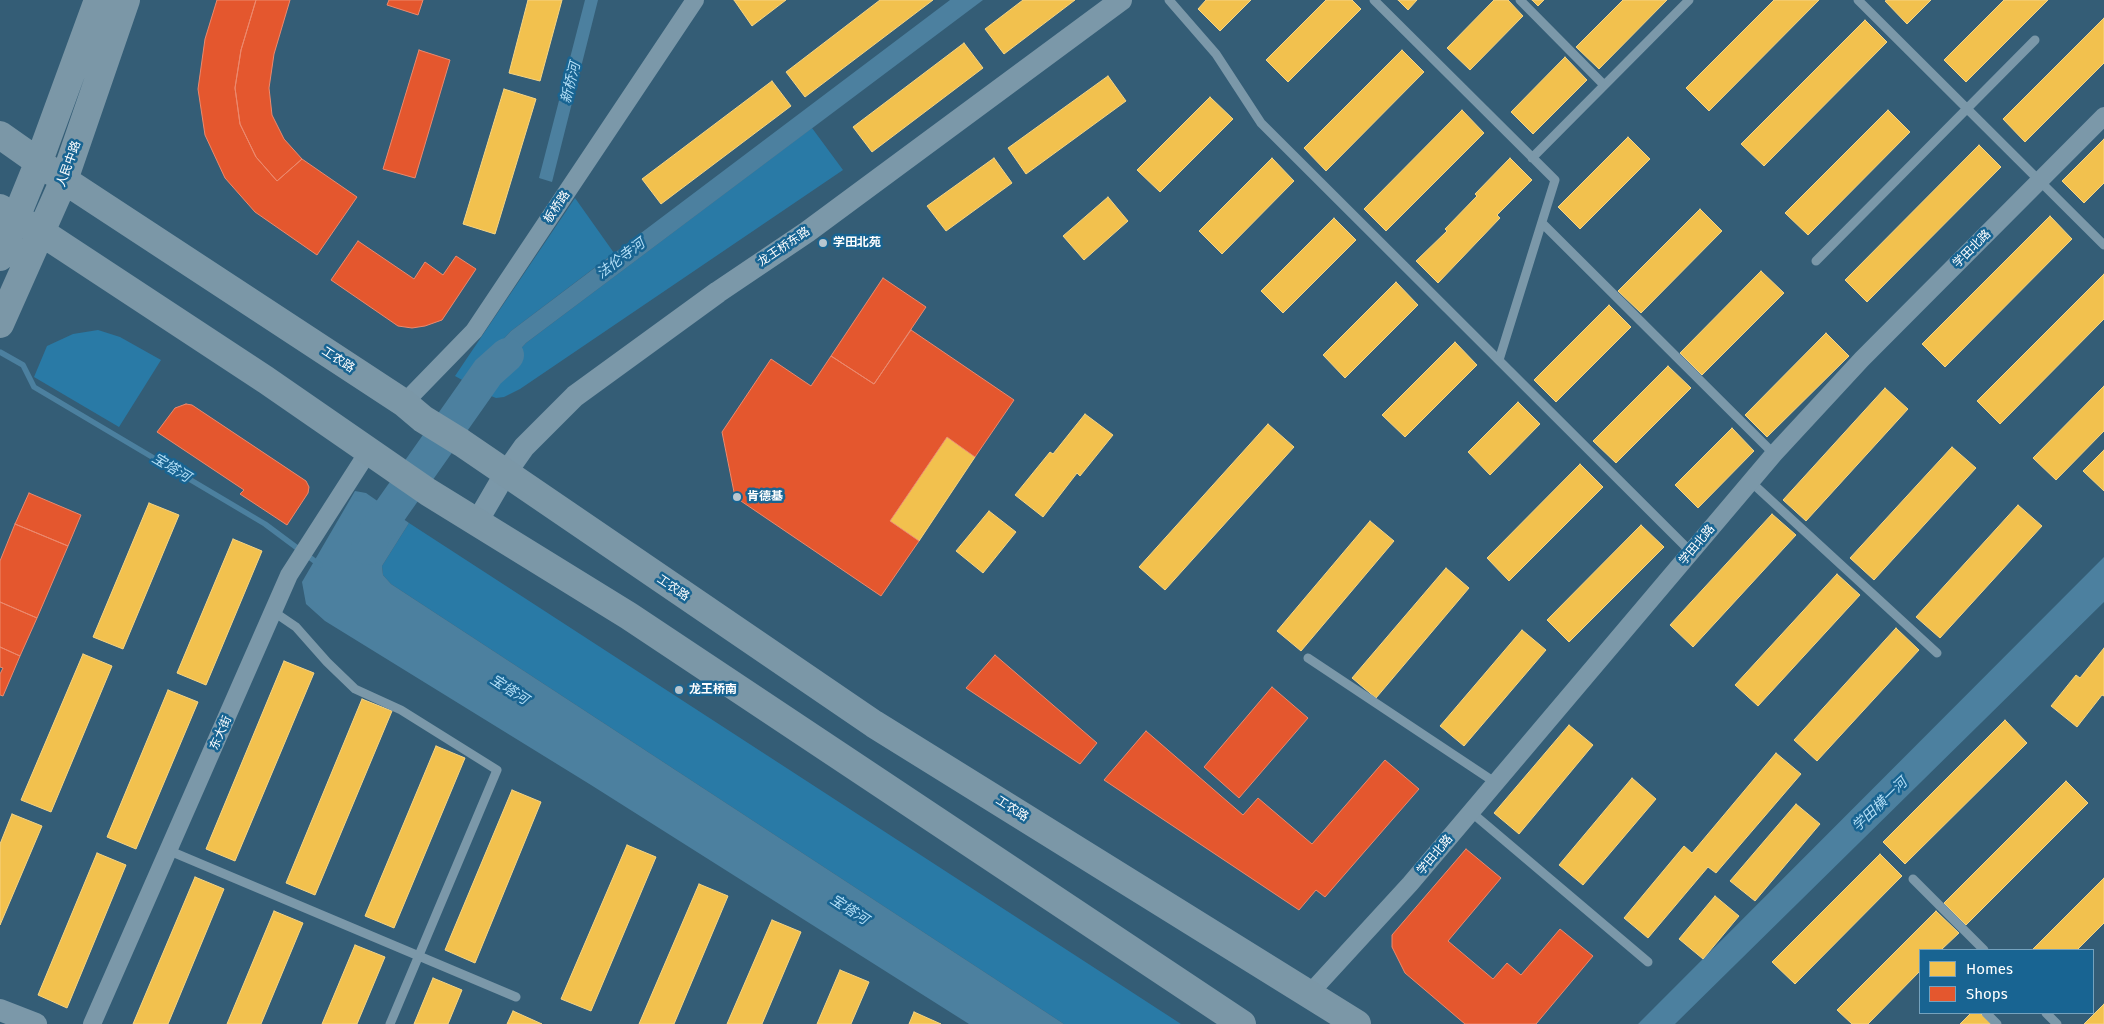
<!DOCTYPE html>
<meta charset="utf-8">
<style>
body{margin:0}
#map{position:relative;width:2104px;height:1024px;overflow:hidden;background:#345d76;font-family:"Fira Sans",sans-serif}
canvas{display:block}
.legend{position:absolute;left:1919px;top:949px;width:175px;height:65px;box-sizing:border-box;background:#186492;border:1px solid #74a2be;margin:0;padding:6px 9px;list-style:none;font-size:15px;color:#fff}
.legend li{display:flex;align-items:center;gap:10px;height:25px}
.legend b{width:25px;border:1px solid #74a2be}
</style>
<div id="map">
<canvas width="2104" height="1024"></canvas>
<ul class="legend">
<li><b style="height:14px;background:#f2c14e"></b>Homes</li>
<li><b style="height:14px;background:#e4572e"></b>Shops</li>
</ul>
</div>
<script>
const ctx = document.querySelector('canvas').getContext('2d');
ctx.lineJoin = 'round';
function paint(path, color) { ctx.fillStyle = color; ctx.fill(path, 'evenodd'); }
const poly = rows => new Path2D(rows.map(r => 'M' + r).join(''));
function trace(path, color, width, dash) { ctx.strokeStyle = color; ctx.lineWidth = width; ctx.lineCap = dash ? 'butt' : 'round'; ctx.setLineDash(dash || []); ctx.stroke(path); }
function write(font, color, halo, rows, align = 'center') {
  ctx.font = font + ' "Fira Sans","Noto Sans SC",sans-serif'; ctx.lineWidth = 5; ctx.setLineDash([]); ctx.textBaseline = 'middle'; ctx.strokeStyle = halo; ctx.fillStyle = color; for (const [text, x, y, turn = 0] of rows) {
    ctx.save(); ctx.translate(x, y); ctx.rotate((+turn || 0) * Math.PI / 180); ctx.textAlign = isNaN(turn) ? turn : align; if (halo) ctx.strokeText(text, 0, 0); ctx.fillText(text, 0, 0); ctx.restore();
  }
}
paint(poly([
 [812,128,843,170,520,389,504,397,496,398,481,392,526,343],
 [575,198,614,253,511,331,464,381,455,376],
 [98,330,120,337,161,360,119,427,34,377,47,346,73,334],
 [409,523,1181,1024,1064,1024,391,584,383,575,382,566]
]), '#297aa6');
paint(poly([
 [585,0,598,0,552,182,539,178],
 [950,0,983,0,526,343,481,392,464,381,511,331],
 [355,491,366,493,409,523,382,566,383,575,391,584,1064,1024,969,1024,591,785,325,621,306,604,302,582],
 [2104,557,2104,602,1675,1024,1638,1024]
]), '#4c809f');
const homes = poly([
 [528,0,562,0,540,81,509,73,528,0],
 [734,0,786,0,752,26,734,0],
 [880,0,933,0,805,97,786,72,880,0],
 [1023,0,1075,0,1004,54,985,29,1023,0],
 [1206,0,1251,0,1220,31,1198,9,1206,0],
 [1326,0,1352,0,1361,9,1288,82,1266,60,1326,0],
 [1398,0,1417,0,1408,10,1398,0],
 [1494,0,1508,0,1523,16,1470,70,1447,48,1494,0],
 [1532,0,1544,0,1538,6,1532,0],
 [1623,0,1667,0,1599,69,1576,47,1623,0],
 [1774,0,1819,0,1709,111,1686,88,1774,0],
 [1887,0,1931,0,1907,24,1885,1,1887,0],
 [2004,0,2048,0,1966,82,1944,60,2004,0],
 [2104,18,2104,63,2025,142,2003,119,2104,18],
 [1865,20,1887,42,1764,166,1741,144,1865,20],
 [964,43,983,68,872,152,853,127,964,43],
 [1402,50,1424,72,1326,171,1304,148,1402,50],
 [1565,57,1587,80,1533,134,1511,112,1565,57],
 [1108,76,1126,101,1026,174,1008,148,1108,76],
 [772,81,791,106,661,204,642,179,772,81],
 [504,89,536,99,495,234,463,224,504,89],
 [1210,97,1233,119,1160,192,1137,170,1210,97],
 [1462,110,1484,133,1386,231,1364,209,1462,110],
 [1888,110,1910,132,1808,235,1785,213,1888,110],
 [1628,137,1650,159,1580,229,1558,207,1628,137],
 [2104,139,2104,183,2084,203,2062,181,2104,139],
 [1979,145,2001,167,1867,302,1845,280,1979,145],
 [994,158,1012,183,946,231,927,206,994,158],
 [1272,158,1294,181,1222,254,1199,231,1272,158],
 [1510,158,1532,180,1497,215,1500,218,1438,283,1416,261,1447,231,1445,229,1477,196,1475,194,1510,158],
 [1108,197,1128,221,1084,260,1063,236,1108,197],
 [1700,209,1722,231,1641,313,1618,291,1700,209],
 [2050,216,2072,239,1945,367,1922,344,2050,216],
 [1334,218,1356,240,1283,313,1261,291,1334,218],
 [1761,271,1784,293,1702,375,1680,353,1761,271],
 [2104,274,2104,319,2000,424,1977,401,2104,274],
 [1396,282,1418,305,1345,378,1323,355,1396,282],
 [1609,305,1631,327,1556,402,1534,380,1609,305],
 [1826,333,1849,356,1767,437,1745,415,1826,333],
 [1455,342,1477,365,1405,437,1382,415,1455,342],
 [1668,366,1691,388,1616,463,1593,441,1668,366],
 [2104,386,2104,431,2056,480,2033,458,2104,386],
 [1885,388,1908,409,1806,521,1783,500,1885,388],
 [1518,402,1540,424,1490,475,1468,452,1518,402],
 [1085,414,1113,435,1080,476,1077,473,1043,517,1015,495,1050,452,1053,454,1085,414],
 [1268,424,1294,447,1165,590,1139,567,1268,424],
 [1732,428,1754,451,1698,508,1675,485,1732,428],
 [947,437,975,457,919,541,890,521,947,437],
 [1952,447,1976,468,1874,580,1850,558,1952,447],
 [2104,450,2104,491,2083,471,2104,450],
 [1580,464,1603,487,1509,581,1487,558,1580,464],
 [149,503,179,515,123,649,93,637,149,503],
 [2018,505,2042,526,1940,638,1916,617,2018,505],
 [989,511,1016,532,983,573,956,551,989,511],
 [1772,514,1796,535,1693,647,1670,625,1772,514],
 [1370,521,1394,541,1301,651,1277,631,1370,521],
 [1641,525,1664,547,1569,642,1547,620,1641,525],
 [233,539,262,551,206,685,177,673,233,539],
 [1446,568,1469,588,1376,698,1352,678,1446,568],
 [1837,574,1860,595,1758,706,1735,685,1837,574],
 [1896,628,1919,650,1817,761,1794,740,1896,628],
 [1522,630,1546,650,1464,746,1440,726,1522,630],
 [2104,648,2104,696,2102,695,2077,727,2051,706,2076,675,2080,678,2104,648],
 [83,654,112,666,51,812,21,800,83,654],
 [284,661,314,673,235,861,206,849,284,661],
 [168,690,198,702,136,849,107,837,168,690],
 [362,699,392,711,315,895,286,883,362,699],
 [2005,720,2027,743,1905,864,1883,842,2005,720],
 [1569,725,1593,745,1519,834,1494,813,1569,725],
 [436,746,465,758,394,928,365,916,436,746],
 [1776,753,1801,774,1716,873,1708,867,1648,938,1624,918,1684,846,1692,853,1776,753],
 [1632,778,1656,799,1583,885,1559,865,1632,778],
 [2066,781,2088,803,1966,925,1944,903,2066,781],
 [512,790,541,802,475,963,445,950,512,790],
 [1796,804,1820,824,1755,901,1730,881,1796,804],
 [12,814,42,826,0,925,0,844,12,814],
 [627,845,656,857,591,1011,561,999,627,845],
 [97,853,126,865,67,1008,38,995,97,853],
 [1880,854,1902,876,1795,984,1772,962,1880,854],
 [195,877,224,889,168,1024,133,1024,195,877],
 [2104,878,2104,923,2077,950,2032,950,2104,878],
 [699,884,728,896,674,1024,639,1024,699,884],
 [1715,896,1739,916,1703,959,1679,939,1715,896],
 [274,911,303,923,261,1024,227,1024,274,911],
 [1936,911,1959,933,1941,950,1920,950,1920,971,1868,1024,1852,1024,1837,1010,1936,911],
 [772,920,801,932,762,1024,727,1024,772,920],
 [355,945,385,957,357,1024,322,1024,355,945],
 [840,970,869,982,851,1024,817,1024,840,970],
 [433,978,462,990,448,1024,414,1024,433,978],
 [2104,1004,2104,1024,2084,1024,2104,1004],
 [513,1011,542,1024,507,1024,513,1011],
 [914,1012,941,1024,909,1024,914,1012],
 [1971,1013,1980,1013,1991,1024,1960,1024,1971,1013]
]);
paint(homes, '#f2c14e');
trace(homes, '#f6d483', 1);
const shops = poly([
 [217,0,256,0,241,50,235,88,240,124,256,157,277,181,302,159,357,197,317,255,255,212,225,178,205,135,198,89,205,39,217,0],
 [256,0,290,0,274,54,269,88,272,115,284,139,302,159,277,181,256,157,240,124,235,88,241,50,256,0],
 [389,0,423,0,418,15,387,5,389,0],
 [419,50,450,60,415,178,383,169,419,50],
 [358,241,414,279,425,262,443,275,456,256,476,269,442,320,425,326,412,328,398,326,331,280,358,241],
 [883,278,926,307,874,384,831,356,883,278],
 [911,330,1014,400,975,457,947,437,890,521,919,541,881,596,735,497,722,432,771,359,811,386,831,356,874,384,911,330],
 [186,404,192,405,306,481,309,487,308,493,287,525,240,494,244,490,157,432,175,408,186,404],
 [29,493,81,515,68,546,15,524,29,493],
 [15,524,68,546,37,618,0,602,0,561,15,524],
 [0,602,37,618,20,656,0,647,0,602],
 [0,647,20,656,3,696,0,695,0,674,3,668,0,667,0,647],
 [995,655,1097,743,1080,764,966,688,995,655],
 [1272,687,1308,718,1239,798,1204,767,1272,687],
 [1146,731,1243,815,1258,798,1312,844,1385,760,1419,789,1325,897,1316,890,1299,910,1104,780,1146,731],
 [1466,849,1501,878,1448,941,1493,979,1507,963,1521,975,1560,929,1593,956,1536,1024,1465,1024,1405,973,1392,947,1392,935,1466,849]
]);
paint(shops, '#e4572e');
trace(shops, '#ec896d', 1);
trace(poly([
 [0,352,23,365,34,387,265,524,320,565]
]), '#4c809f', 5.5);
trace(poly([
 [368,548,374,534,488,372,507,355]
]), '#4c809f', 34);
trace(poly([
 [1169,0,1216,54,1261,123,1691,552],
 [1374,0,1555,180,1499,360],
 [1520,0,1604,85],
 [1858,0,2104,245],
 [1532,158,1689,0],
 [1542,223,1774,454],
 [1816,261,2035,40],
 [1751,482,1937,653],
 [274,612,296,627,327,662,355,689,401,710,497,770,390,1024],
 [1308,658,1496,783],
 [1471,812,1648,962],
 [170,851,516,997],
 [1913,879,1984,950],
 [1986,1013,1997,1024],
 [2046,1013,2057,1024]
]), '#7b98a9', 9);
trace(poly([
 [404,403,474,331,695,0],
 [1310,993,1410,884,1774,454,1862,359,2104,116],
 [92,1024,289,575,368,452]
]), '#7b98a9', 18);
trace(poly([
 [477,522,505,474,524,447,575,396,718,292,807,232,1121,0],
 [0,1010,36,1024]
]), '#7b98a9', 22);
trace(poly([
 [0,135,64,180,404,403,423,419,462,443,874,724,1357,1024],
 [0,208,41,232,266,380,428,492,629,616,1242,1024],
 [0,257,39,161,98,0],
 [0,324,64,180,126,0]
]), '#7b97a7', 28);
for (const [x, y, r, color] of [
 [823,243,5,"#b8c6cf"],
 [737,497,5,"#b8c6cf"],
 [679,690,5,"#b8c6cf"]
]) { const dot = new Path2D(); dot.arc(x, y, r, 0, 2 * Math.PI); ctx.fillStyle = color; ctx.fill(dot); trace(dot, '#186492', 2); }
write('12px', '#fff', '#186492', [
 ["人民中路",69,164,-70],
 ["板桥路",557,207,-56],
 ["龙王桥东路",784,247,-34],
 ["学田北路",1972,249,-45],
 ["工农路",338,360,33],
 ["学田北路",1697,545,-50],
 ["工农路",673,588,34],
 ["东大街",221,733,-66],
 ["工农路",1012,809,32],
 ["学田北路",1435,855,-50]
]);
write('bold 12px', '#fff', '#186492', [
 ["学田北苑",833,243],
 ["肯德基",747,497],
 ["龙王桥南",689,690]
], 'left');
write('italic 14px', '#b3dff7', '#186492', [
 ["新桥河",571,83,-76],
 ["法伦寺河",621,259,-37],
 ["宝塔河",171,468,31],
 ["宝塔河",509,690,33],
 ["学田横一河",1880,805,-44],
 ["宝塔河",849,910,33]
]);
</script>
